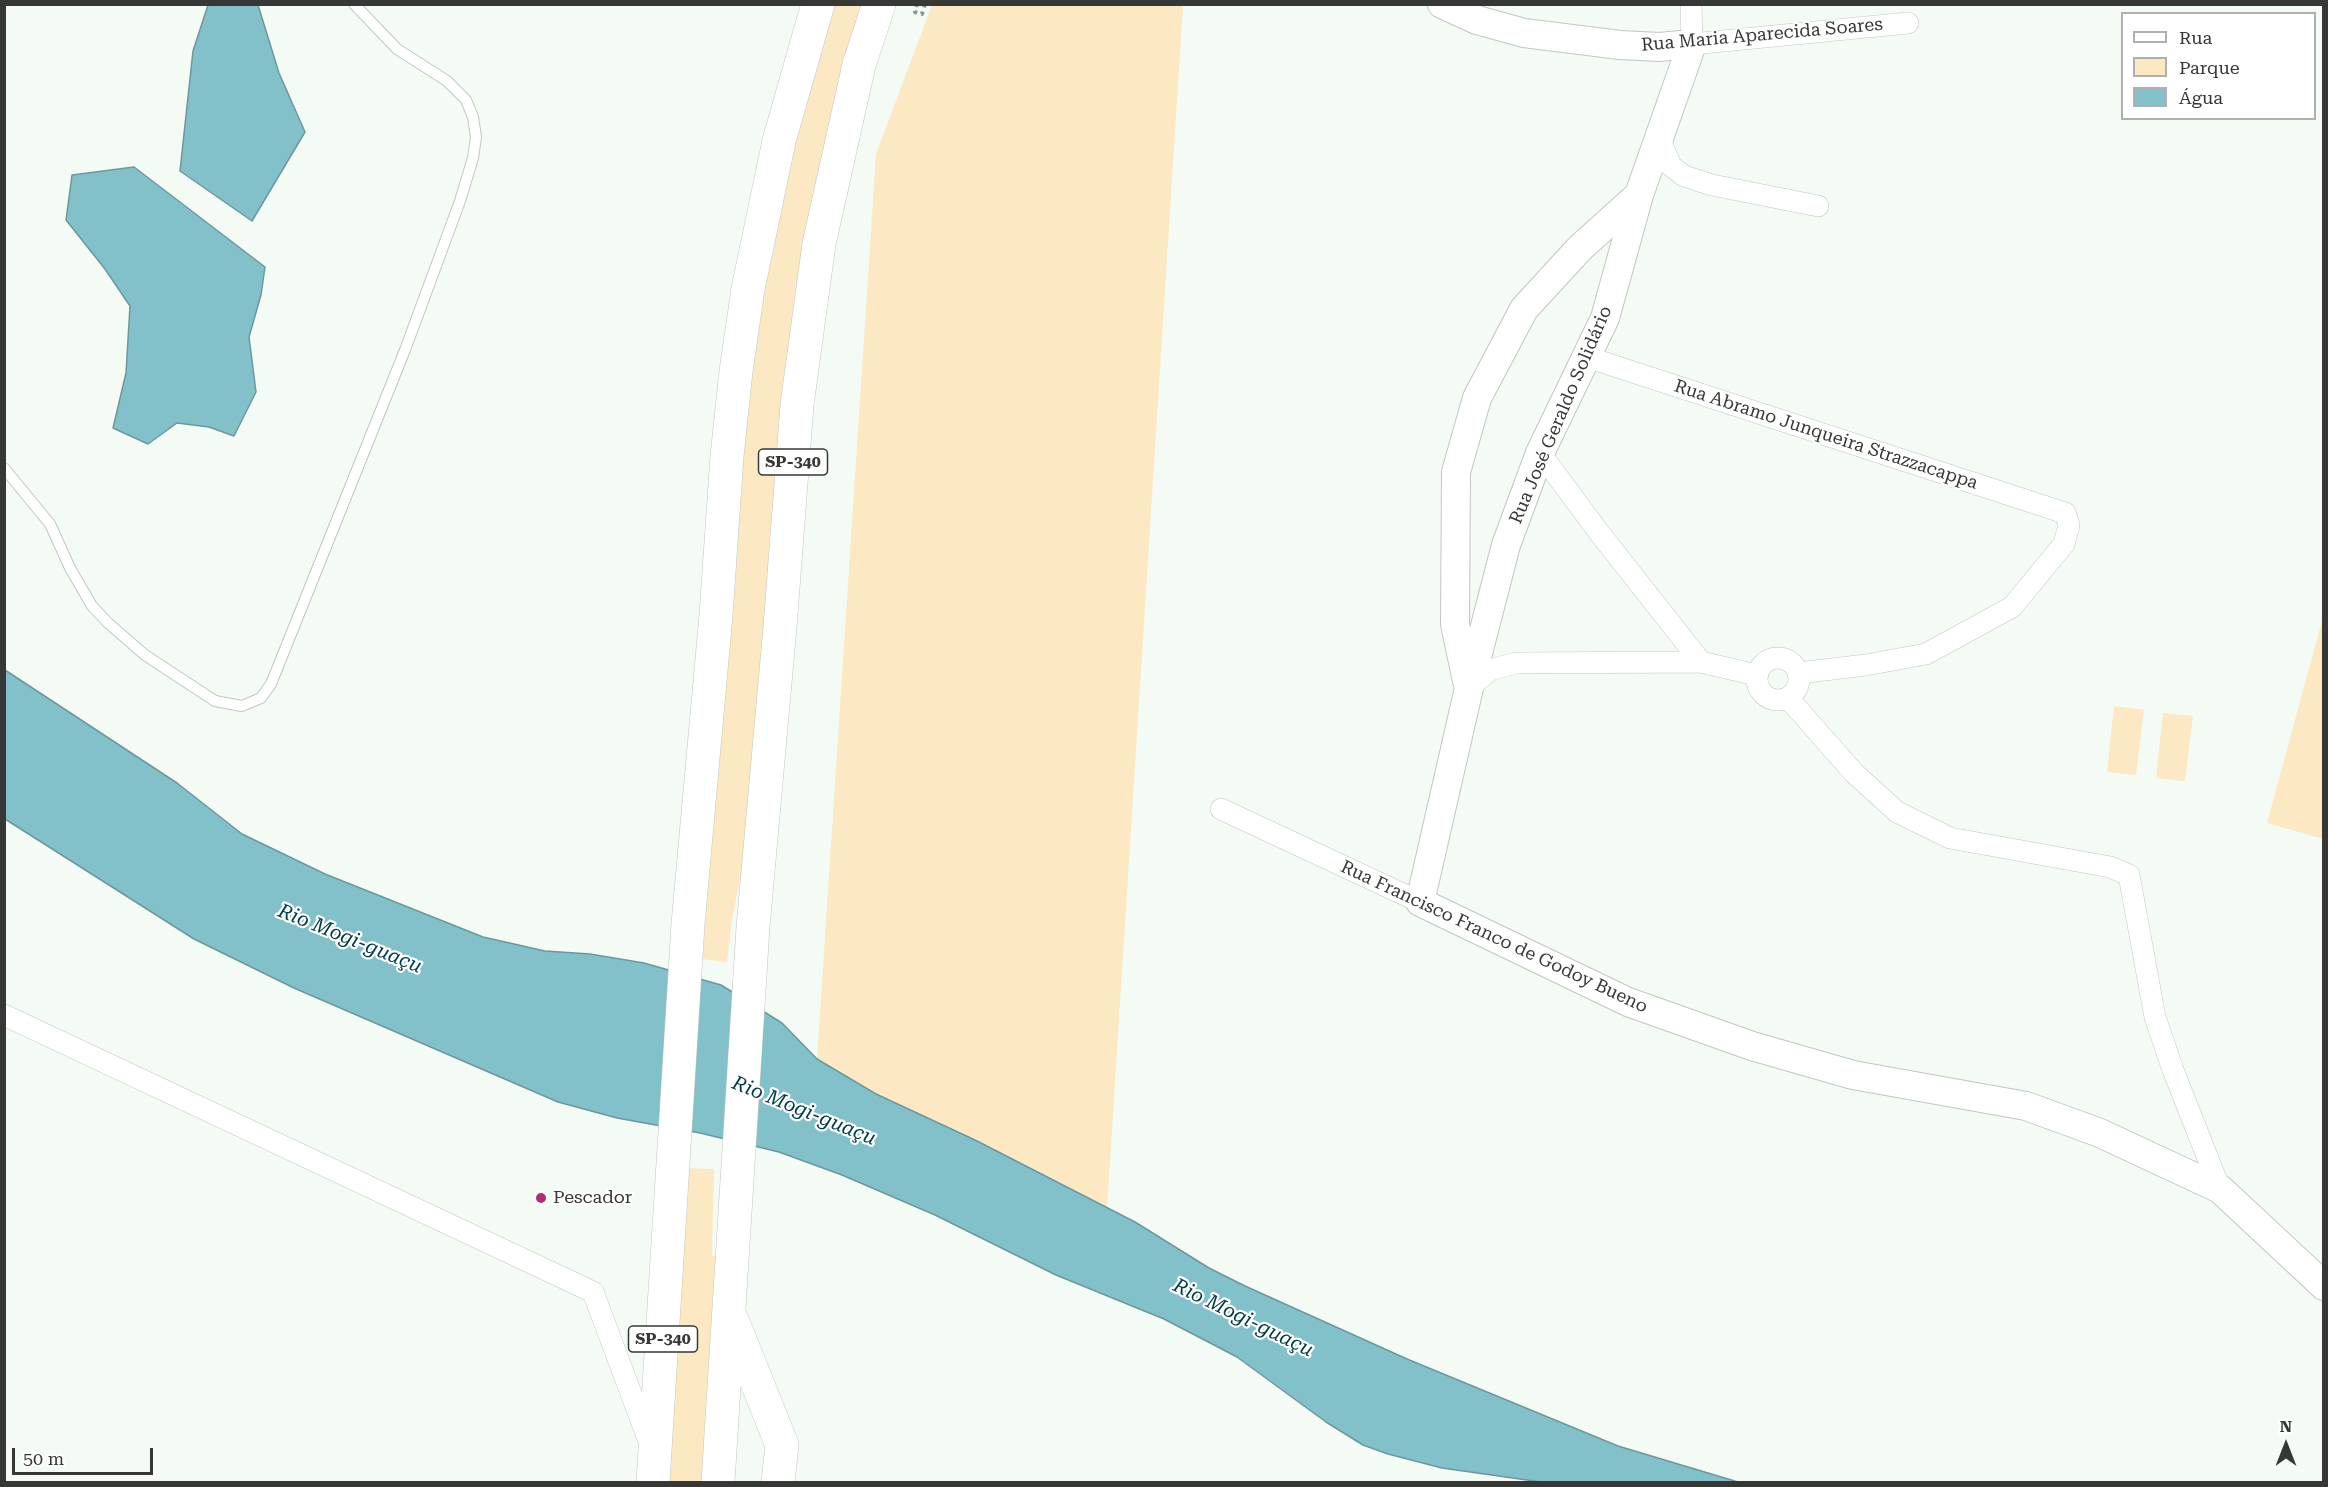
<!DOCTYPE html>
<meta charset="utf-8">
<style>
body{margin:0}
#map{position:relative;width:2328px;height:1487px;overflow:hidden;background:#f4fbf4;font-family:"Roboto Serif",serif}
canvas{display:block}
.frame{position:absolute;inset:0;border:6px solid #353835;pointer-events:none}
.legend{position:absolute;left:2121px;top:12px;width:195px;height:108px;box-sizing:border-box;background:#fff;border:2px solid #aeafae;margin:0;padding:8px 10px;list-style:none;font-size:18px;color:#353835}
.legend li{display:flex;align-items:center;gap:12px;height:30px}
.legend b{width:30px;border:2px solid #aeafae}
.north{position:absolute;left:2256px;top:1415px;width:60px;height:60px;-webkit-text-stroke:4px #fff;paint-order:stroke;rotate:0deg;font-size:16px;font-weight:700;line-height:24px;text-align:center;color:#353835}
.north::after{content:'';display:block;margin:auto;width:21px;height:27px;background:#353835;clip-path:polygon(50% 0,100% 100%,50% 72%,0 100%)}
.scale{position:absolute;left:12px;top:1448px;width:141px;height:27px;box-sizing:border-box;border:3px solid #353835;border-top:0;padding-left:8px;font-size:18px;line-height:21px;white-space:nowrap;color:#353835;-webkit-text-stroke:4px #fff;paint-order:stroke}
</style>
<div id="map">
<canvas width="2328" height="1487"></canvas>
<div class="frame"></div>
<ul class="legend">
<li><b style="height:8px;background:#fff"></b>Rua</li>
<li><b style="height:16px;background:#fce9c3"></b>Parque</li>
<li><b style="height:16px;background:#83c1ca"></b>Água</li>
</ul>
<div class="north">N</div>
<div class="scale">50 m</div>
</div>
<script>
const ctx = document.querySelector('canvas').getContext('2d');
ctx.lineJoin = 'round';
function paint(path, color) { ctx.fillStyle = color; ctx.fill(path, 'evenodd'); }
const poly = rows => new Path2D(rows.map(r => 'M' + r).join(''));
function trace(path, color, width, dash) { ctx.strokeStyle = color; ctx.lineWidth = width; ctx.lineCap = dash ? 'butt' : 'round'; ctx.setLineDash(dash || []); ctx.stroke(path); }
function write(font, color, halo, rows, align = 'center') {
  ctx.font = font + ' "Roboto Serif",serif'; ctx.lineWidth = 4.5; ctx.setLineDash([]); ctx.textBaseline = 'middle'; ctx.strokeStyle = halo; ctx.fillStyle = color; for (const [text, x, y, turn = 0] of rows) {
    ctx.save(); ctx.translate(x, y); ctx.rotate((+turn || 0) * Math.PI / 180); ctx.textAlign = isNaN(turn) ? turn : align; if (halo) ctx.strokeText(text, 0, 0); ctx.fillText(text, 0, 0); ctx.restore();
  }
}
paint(poly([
 [830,5,864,5,744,858,732,920,727,962,701,959,741,423,768,237],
 [932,5,1183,5,1107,1209,975,1140,876,1094,817,1059,876,154],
 [2323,617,2323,839,2267,823],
 [2114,706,2144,710,2136,775,2107,772],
 [2163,713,2193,716,2185,781,2156,778],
 [683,1168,714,1169,712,1256,721,1256,707,1482,664,1482]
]), '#fce9c3');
const water = poly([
 [208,5,258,5,279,73,305,132,252,221,180,171,193,51,208,5],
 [134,167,265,267,261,295,249,337,256,392,234,436,209,427,177,423,148,444,113,428,126,373,130,306,105,269,66,220,72,175,134,167],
 [5,670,177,783,242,834,325,874,483,937,545,951,590,954,644,963,721,985,782,1023,817,1059,876,1094,975,1140,1135,1222,1209,1268,1245,1286,1407,1359,1618,1446,1738,1482,1541,1482,1442,1468,1388,1454,1363,1445,1326,1422,1237,1357,1164,1319,1056,1275,935,1215,842,1175,779,1152,700,1133,617,1118,558,1102,294,988,194,939,5,819,5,670]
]);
paint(water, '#83c1ca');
trace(water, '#6c989d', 1.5);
const lane = poly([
 [4,468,50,524,70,568,92,606,108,623,145,655,215,701,242,706,261,698,271,684,405,350,460,201,473,158,476,137,473,117,466,100,447,81,397,49,354,4]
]);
const street = poly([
 [1691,4,1692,44,1908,23],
 [1659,138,1671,166,1684,176,1712,185,1818,206],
 [1587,357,2065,513,2069,525,2064,544,2012,607,1926,654,1866,665,1799,673],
 [1540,453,1601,535,1701,662],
 '1757 679a21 21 0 1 1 42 0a21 21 0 1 1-42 0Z',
 [1469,688,1490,670,1516,663,1701,662,1756,675],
 [1788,698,1854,773,1897,812,1950,838,2110,867,2129,875,2155,1017,2173,1070,2220,1189],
 [1221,809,1420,902],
 [4,1015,593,1292,650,1444]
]);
const secondary = poly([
 [1442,4,1477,20,1524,33,1620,45,1659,47,1692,44,1639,195,1605,318,1540,453,1506,545,1469,688,1420,902,1628,1002,1752,1046,1853,1075,2026,1106,2100,1133,2220,1189,2324,1286],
 [1467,681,1455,624,1456,472,1477,398,1524,309,1580,248,1639,195]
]);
const highway = poly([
 [732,1320,782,1445,778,1482],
 [653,1482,688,924,716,615,727,456,736,371,748,289,779,141,818,4],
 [718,1482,753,927,780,627,797,405,819,244,859,65,879,4]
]);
trace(lane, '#c0c7c0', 12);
trace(street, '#c0c7c0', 22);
trace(secondary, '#c0c7c0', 30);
trace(highway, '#c0c7c0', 34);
trace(poly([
 [917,4,915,12,922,14,925,4]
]), '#8d928d', 4, [3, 4.5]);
trace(lane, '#fff', 10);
trace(street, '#fff', 21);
trace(secondary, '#fff', 28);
trace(highway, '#fff', 33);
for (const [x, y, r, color] of [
 [541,1198,6,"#b22d74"]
]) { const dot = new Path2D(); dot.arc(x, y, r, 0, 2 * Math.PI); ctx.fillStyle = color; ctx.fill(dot); trace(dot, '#fff', 2); }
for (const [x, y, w] of [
 [793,462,69],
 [663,1339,69]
]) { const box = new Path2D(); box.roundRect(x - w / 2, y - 13, w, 26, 4.5); ctx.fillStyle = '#fff'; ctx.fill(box); trace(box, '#353835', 1.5); }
write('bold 16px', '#353835', null, [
 ["SP-340",793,462],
 ["SP-340",663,1339]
]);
write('18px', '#353835', '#fff', [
 ["Rua Maria Aparecida Soares",1762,35,-5],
 ["Rua José Geraldo Solidário",1561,415,-67],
 ["Rua Abramo Junqueira Strazzacappa",1826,435,18],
 ["Rua Francisco Franco de Godoy Bueno",1494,937,25]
]);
write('18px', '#353835', '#fff', [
 ["Pescador",553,1198]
], 'left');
write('italic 20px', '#003c43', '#fff', [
 ["Rio Mogi-guaçu",350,939,22],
 ["Rio Mogi-guaçu",804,1111,22],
 ["Rio Mogi-guaçu",1243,1318,26]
]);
</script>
